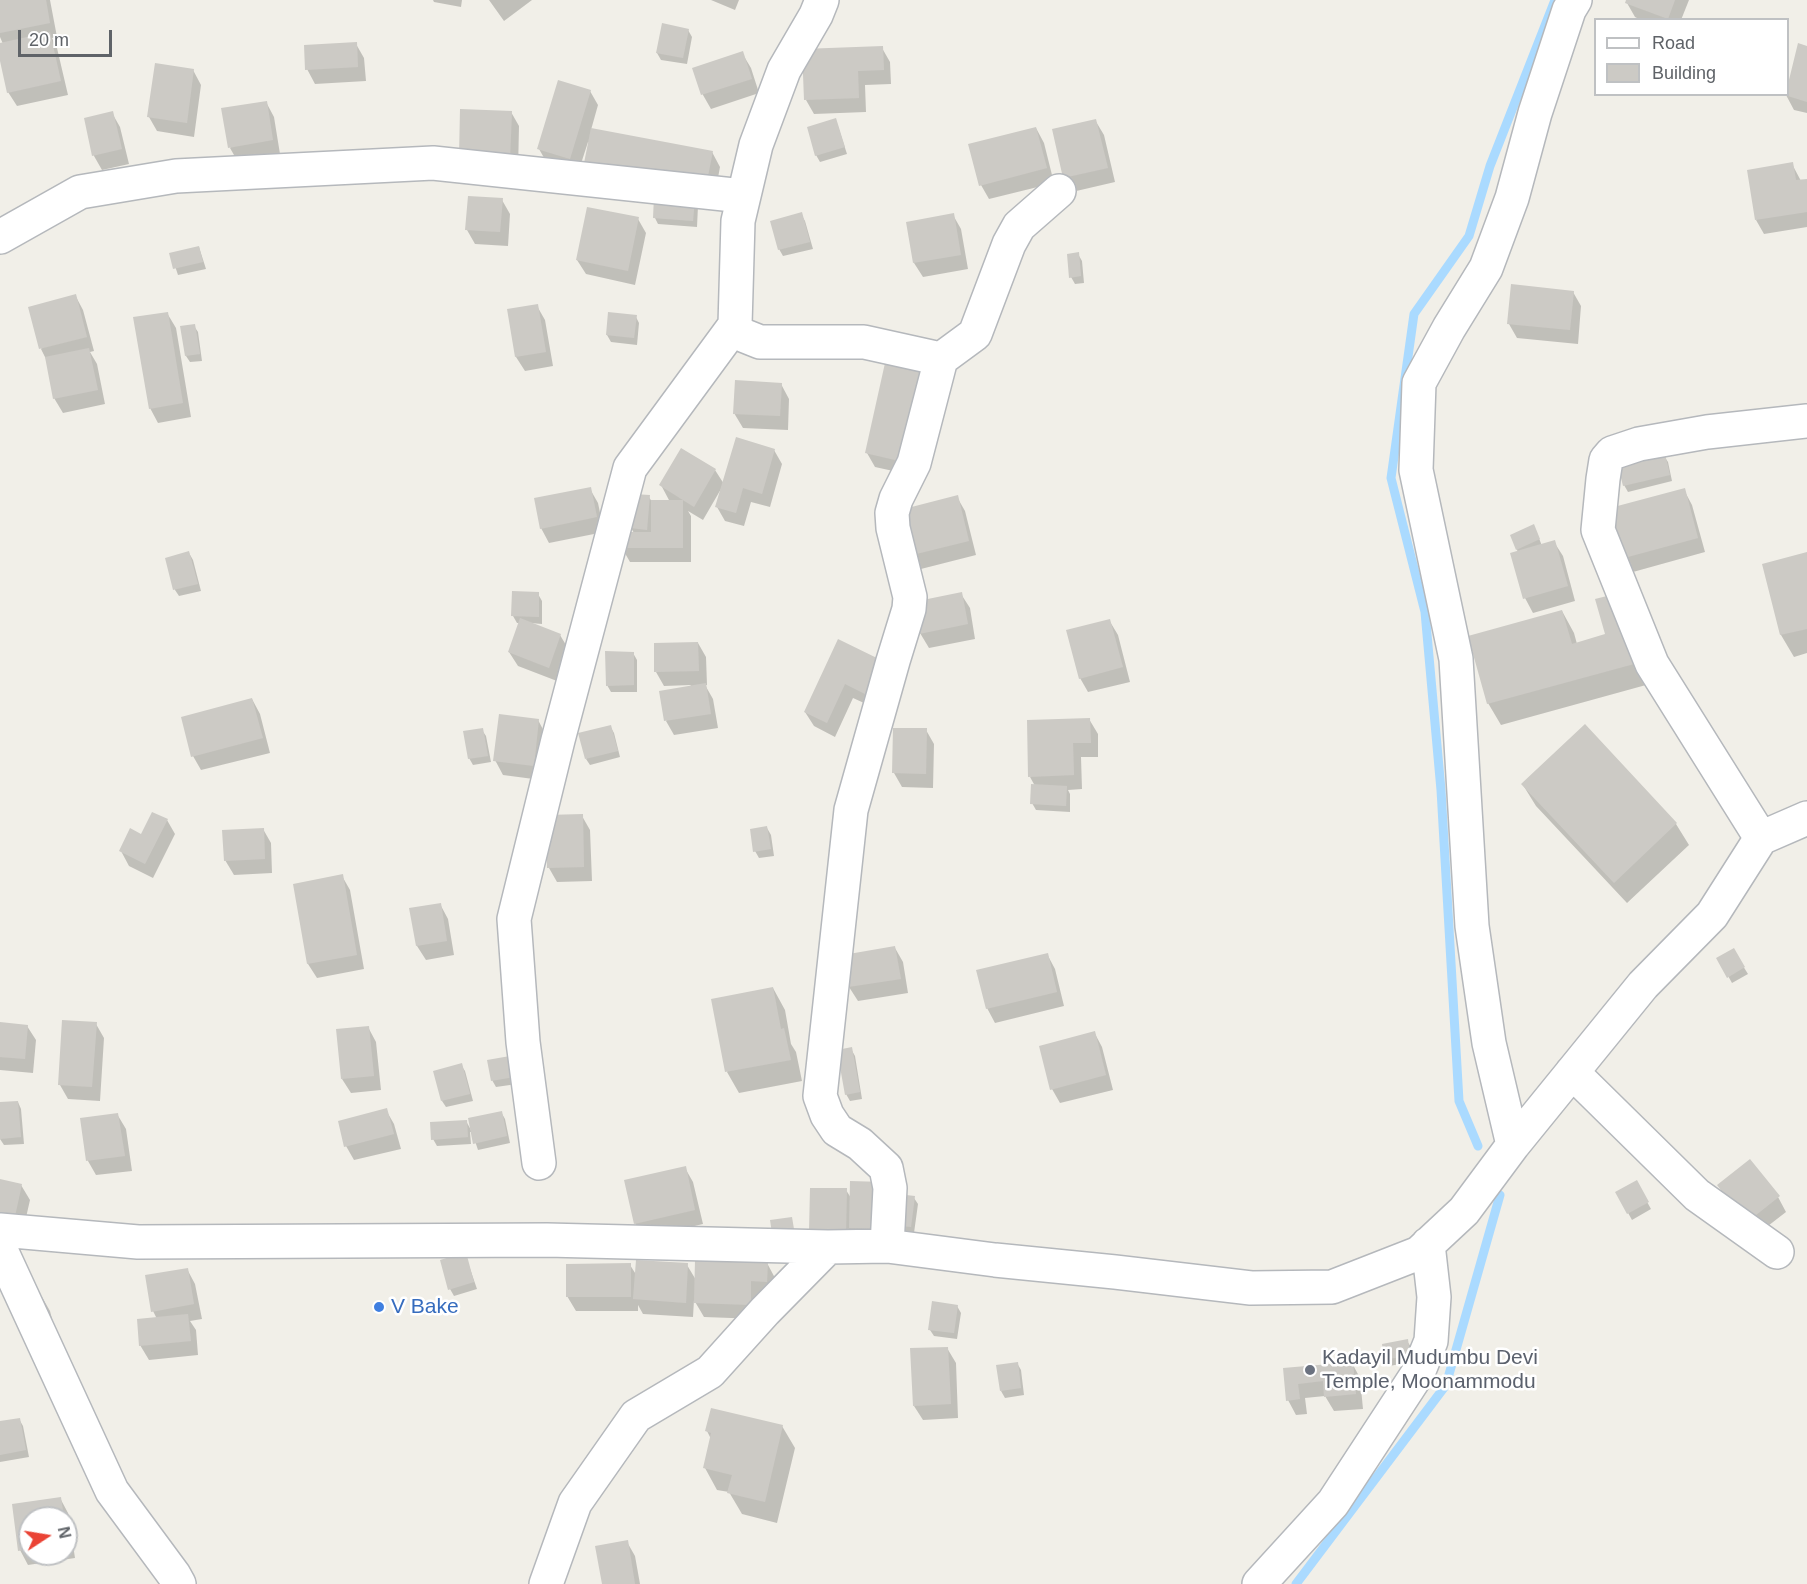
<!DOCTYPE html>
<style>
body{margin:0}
#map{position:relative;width:1807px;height:1584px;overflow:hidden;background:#f1efe8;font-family:Arial,sans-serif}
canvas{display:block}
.legend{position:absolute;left:1594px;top:18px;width:195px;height:78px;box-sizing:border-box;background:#fff;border:2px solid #bfc1c3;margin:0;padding:8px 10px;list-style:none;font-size:18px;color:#5f6368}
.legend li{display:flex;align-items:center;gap:12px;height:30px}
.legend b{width:30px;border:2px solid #bfc1c3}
.north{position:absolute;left:18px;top:1506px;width:60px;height:60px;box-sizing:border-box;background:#fff;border:2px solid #bfc1c3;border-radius:50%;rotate:78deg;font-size:16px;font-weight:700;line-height:24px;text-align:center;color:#5f6368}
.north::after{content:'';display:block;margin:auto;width:21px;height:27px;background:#ea4335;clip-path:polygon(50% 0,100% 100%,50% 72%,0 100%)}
.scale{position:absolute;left:18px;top:30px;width:94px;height:27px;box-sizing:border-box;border:3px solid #5f6368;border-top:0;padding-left:8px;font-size:18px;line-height:21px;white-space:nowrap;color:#5f6368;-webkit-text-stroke:4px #fff;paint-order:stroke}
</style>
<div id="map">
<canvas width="1807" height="1584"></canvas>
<ul class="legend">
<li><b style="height:8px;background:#fff"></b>Road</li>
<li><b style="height:16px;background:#cccac5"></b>Building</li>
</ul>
<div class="north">N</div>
<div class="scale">20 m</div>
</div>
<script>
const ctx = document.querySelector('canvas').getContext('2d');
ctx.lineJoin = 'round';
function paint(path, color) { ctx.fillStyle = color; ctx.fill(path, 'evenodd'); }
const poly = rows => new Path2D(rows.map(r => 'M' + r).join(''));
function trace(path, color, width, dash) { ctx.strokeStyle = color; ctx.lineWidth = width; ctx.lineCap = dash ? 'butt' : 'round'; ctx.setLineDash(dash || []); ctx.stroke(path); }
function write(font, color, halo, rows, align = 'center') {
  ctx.font = font + ' Arial,sans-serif'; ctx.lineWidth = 5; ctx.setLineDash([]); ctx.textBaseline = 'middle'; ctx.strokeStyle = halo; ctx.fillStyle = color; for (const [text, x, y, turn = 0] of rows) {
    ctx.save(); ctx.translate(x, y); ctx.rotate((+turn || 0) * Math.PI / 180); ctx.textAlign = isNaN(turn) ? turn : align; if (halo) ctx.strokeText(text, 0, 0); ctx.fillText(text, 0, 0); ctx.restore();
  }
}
paint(poly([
 [0,0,50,0,57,37,52,38,57,48,68,95,17,106,8,92,0,54,0,44,3,44,0,37],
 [433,0,462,0,461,7,434,2],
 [489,0,532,0,504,21],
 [711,0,739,0,735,10],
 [1628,0,1689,0,1681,20,1641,20,1635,17,1627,3],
 [688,30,692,37,687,64,661,60,657,53],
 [356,44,364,58,366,81,315,84,307,69],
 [1799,45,1807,47,1807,113,1794,110,1786,95],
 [882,48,890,62,891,84,865,85,866,112,814,114,806,100],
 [742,53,751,68,759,93,711,109,703,95,694,69],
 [193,70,201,85,194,137,157,131,149,117],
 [590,91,598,105,591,130,712,152,720,167,714,199,588,142,578,173,547,163,539,149],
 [266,102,274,117,280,154,238,162,230,148],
 [511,112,519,126,518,172,469,171],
 [112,113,120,127,129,164,102,170,94,156,85,119],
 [836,120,847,154,820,162,816,155],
 [1095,120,1104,135,1115,182,1072,192,1064,178],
 [1036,128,1044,143,1054,183,989,199,981,185],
 [1792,164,1801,181,1807,180,1807,227,1764,234,1756,220],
 [502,200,510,214,508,246,475,244,467,230],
 [698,206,697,227,658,224,655,218],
 [801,214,805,221,813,249,783,256,779,249],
 [953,215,961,229,968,269,923,277,914,263,907,223],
 [638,219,646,233,635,285,586,274,577,260],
 [199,247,206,269,178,275,171,254],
 [1078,254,1082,261,1084,283,1075,284,1071,277],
 [1573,292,1581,306,1578,344,1517,338,1509,324],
 [75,295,83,310,94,351,90,352,97,364,105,404,63,413,54,398,46,359,41,349],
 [537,306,545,320,553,366,525,371,516,357,508,311],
 [167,313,176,328,191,417,158,423,150,408],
 [609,313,636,317,639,323,637,345,611,342,607,335],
 [194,326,198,332,202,361,190,362,186,356],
 [886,365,916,476,875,467,867,453],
 [781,384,789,399,788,430,743,428,734,413],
 [682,450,715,470,724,484,774,450,782,464,770,507,751,502,744,526,725,521,717,507,721,489,703,520,688,511,691,516,691,562,630,562,622,548,634,533,631,528,649,497,652,502,670,502,661,485],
 [1664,456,1668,462,1672,481,1628,492,1624,485],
 [590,489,598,503,604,532,549,543,541,528],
 [1684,490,1692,505,1705,552,1633,572,1625,557],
 [957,497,965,511,976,555,917,570,898,512],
 [1537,533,1542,546,1554,542,1563,556,1575,601,1533,613,1525,598,1517,549],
 [189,553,193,560,201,591,179,596,175,590,167,559],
 [1807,554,1807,653,1794,657,1781,635,1764,565],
 [538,594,542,601,542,624,530,623,560,635,569,650,557,681,518,666,509,652,520,623,517,623,513,616],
 [961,594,970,608,975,639,929,648,920,633],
 [1562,611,1574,633,1577,644,1607,636,1627,617,1646,685,1501,725,1488,703],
 [1109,620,1118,635,1130,682,1088,692,1080,678],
 [838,641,875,708,853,698,835,737,814,726,805,712],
 [698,643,706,657,707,685,705,685,713,699,718,728,674,735,666,721,691,685,664,686,656,672],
 [633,653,637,660,637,692,611,692,607,685],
 [252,699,260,714,270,753,201,770,193,756],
 [1089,719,1098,734,1098,757,1081,757,1082,789,1068,790,1070,794,1070,812,1036,810,1032,803,1035,786,1030,777],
 [538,720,546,735,541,780,503,775,495,760],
 [610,726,614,733,620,757,590,765,586,759],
 [482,730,486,736,491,762,473,765,469,758],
 [926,730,934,744,933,788,902,787,894,773],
 [1523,785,1676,824,1689,845,1627,903,1536,806],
 [582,816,590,830,592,881,557,882,549,868],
 [167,820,175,834,153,878,129,866,121,851],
 [767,828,771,835,774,856,759,858,755,851],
 [263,829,271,843,272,873,234,875,225,860],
 [342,876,350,890,364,969,317,978,308,964,294,885],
 [440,904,448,919,454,955,426,960,417,946,411,909],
 [895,948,903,962,908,993,858,1001,849,987,844,956],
 [1733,950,1748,974,1732,983,1718,958],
 [1047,954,1055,969,1064,1006,995,1023,987,1008],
 [773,988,785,1010,791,1044,796,1052,802,1081,739,1093,727,1072],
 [0,1024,27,1026,36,1040,33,1073,0,1070],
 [96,1024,104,1038,100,1101,68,1099,60,1085],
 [368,1027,376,1042,381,1090,351,1093,342,1079],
 [1094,1032,1102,1047,1113,1090,1060,1103,1052,1089],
 [851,1049,855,1056,862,1099,850,1101,846,1094],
 [510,1058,517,1084,496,1087,492,1080],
 [461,1065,465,1071,473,1101,446,1107,442,1101,435,1072],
 [18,1102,21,1109,24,1144,4,1145,0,1139,0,1155,0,1103],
 [386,1110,394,1124,401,1149,354,1160,346,1146],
 [501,1112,505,1119,510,1143,478,1150,472,1132,470,1132,471,1144,437,1146,433,1139,466,1121,471,1130],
 [117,1114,126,1129,132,1171,96,1175,88,1161,82,1120],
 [685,1168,693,1182,703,1224,643,1238,635,1223],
 [0,1181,21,1185,30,1200,22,1235],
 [1636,1182,1651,1209,1632,1220,1617,1193],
 [1719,1186,1778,1197,1786,1212,1755,1236,1727,1200],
 [846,1190,851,1198,890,1243,819,1246],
 [914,1198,918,1204,914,1233,898,1231],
 [465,1254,477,1289,454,1296,450,1289],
 [767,1263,775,1278,758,1319,704,1317,694,1300,693,1317,643,1314,638,1305,638,1311,576,1311,567,1296,630,1265,637,1276,687,1265,696,1280],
 [187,1269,195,1284,202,1319,190,1321,196,1330,198,1355,149,1360,140,1345,157,1319,153,1311],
 [42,1297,50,1311,60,1350,17,1303],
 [957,1306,961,1313,957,1339,934,1336,930,1330],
 [1407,1341,1411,1347,1413,1361,1390,1366,1386,1359],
 [947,1348,956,1363,958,1418,923,1420,914,1406],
 [1017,1363,1021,1370,1024,1395,1005,1398,1001,1391],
 [1352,1363,1360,1378,1363,1409,1334,1411,1325,1396,1305,1398,1307,1414,1296,1415,1288,1400,1285,1369],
 [19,1419,23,1426,29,1457,0,1462,0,1423],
 [782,1426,795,1448,777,1523,742,1514,729,1492,717,1490,705,1468,711,1439,707,1431],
 [60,1498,68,1513,75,1558,28,1565,20,1550,13,1505],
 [30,1518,66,1518,66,1554,30,1554],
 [627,1542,635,1556,640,1584,603,1584]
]), '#0003');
trace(poly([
 [1478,1146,1459,1101,1441,790,1425,612,1391,478,1414,314,1469,236,1490,166,1555,0],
 [1296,1584,1446,1385,1500,1195]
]), '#aadaff', 9);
paint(poly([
 [0,0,46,0,50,23,0,33],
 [1626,0,1675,0,1668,19,1625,3],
 [662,23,689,29,683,58,656,53],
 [50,32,61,81,7,93,0,61,0,43],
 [357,42,358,67,305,70,304,45],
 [1798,43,1807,46,1807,102,1788,96,1788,84],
 [883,46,884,70,858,71,859,98,804,100,802,49],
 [743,51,752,79,701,95,692,68],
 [155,63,194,69,187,123,147,117],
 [558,80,591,90,570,159,537,149],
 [267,101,273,140,228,148,221,108],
 [460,109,512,111,510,159,459,157],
 [113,111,122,149,92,156,84,118],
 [836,118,845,147,815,156,807,127],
 [1096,119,1108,168,1063,178,1052,129],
 [1036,127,1047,168,979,186,968,144],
 [591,128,713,151,706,186,584,163],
 [1793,162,1796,180,1807,179,1807,212,1755,220,1747,170],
 [468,196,503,198,500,232,465,230],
 [654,196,695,198,693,221,653,218],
 [587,207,639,217,628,271,576,260],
 [802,212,810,242,778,250,770,221],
 [954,213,961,255,913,263,906,222],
 [199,246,203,262,173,269,169,253],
 [1079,252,1081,276,1069,278,1067,254],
 [1511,284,1574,291,1570,330,1507,324],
 [76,294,87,337,39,349,28,307],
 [538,304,546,352,515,357,507,309],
 [168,312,183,403,149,409,133,317],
 [608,312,637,315,634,338,606,335],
 [195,324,200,354,185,356,180,326],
 [89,348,98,390,53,399,45,357],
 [885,363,928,373,908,463,865,453],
 [735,380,782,383,780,416,733,414],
 [736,437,775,449,762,494,743,488,736,513,715,507],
 [681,448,716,469,694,507,659,485],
 [1665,454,1670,475,1623,486,1618,466],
 [591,487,597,517,540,529,534,498],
 [1685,488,1698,538,1624,558,1610,508],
 [633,494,650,495,647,530,630,528],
 [958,495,969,541,908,556,896,511],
 [651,500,683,500,683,548,620,548,620,532,651,532],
 [1534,524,1540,539,1516,550,1510,535],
 [1555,540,1568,586,1523,599,1510,553],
 [189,551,198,584,173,590,165,558],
 [1807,552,1807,629,1780,635,1762,564],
 [512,591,539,592,539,617,511,616],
 [962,592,968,624,919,634,913,602],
 [1615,594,1634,664,1487,704,1468,636,1562,610,1572,644,1605,634,1595,599],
 [520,618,561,634,549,668,508,652],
 [1110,619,1123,667,1079,679,1066,630],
 [838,639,883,661,867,695,845,684,827,723,804,712],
 [698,642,699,671,654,672,654,643],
 [605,651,634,652,634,685,606,686],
 [706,683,711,714,664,721,659,691],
 [252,698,263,738,191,757,181,717],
 [499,714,539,719,534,766,493,761],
 [1090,718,1091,743,1073,743,1074,775,1028,777,1027,720],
 [1585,724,1677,823,1614,883,1521,784],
 [611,725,618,751,585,759,578,733],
 [483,728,488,756,468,759,463,731],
 [893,728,927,728,926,774,892,773],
 [1031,784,1067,786,1066,806,1030,804],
 [152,812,168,819,145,864,119,851,130,828,141,834],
 [583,814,584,867,547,868,546,815],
 [767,826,771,849,753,852,750,829],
 [264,828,265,859,224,861,222,830],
 [343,874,357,955,307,964,293,884],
 [441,903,447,941,416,946,409,908],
 [895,946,901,979,848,987,843,955],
 [1734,948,1745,967,1727,978,1716,958],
 [1048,953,1057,992,986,1009,976,970],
 [773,987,781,1029,784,1028,791,1060,725,1072,711,999],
 [62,1020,97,1022,92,1087,58,1085],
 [0,1022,28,1025,25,1059,0,1057],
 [369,1026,374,1076,341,1079,336,1029],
 [1095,1031,1106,1075,1050,1090,1039,1046],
 [852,1047,860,1092,845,1095,837,1050],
 [510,1056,514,1077,491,1081,487,1060],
 [462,1063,470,1094,441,1101,433,1071],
 [18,1101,21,1137,0,1139,0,1102],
 [387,1108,394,1134,344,1147,338,1121],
 [502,1111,507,1136,473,1144,468,1118],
 [118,1113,125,1156,86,1161,80,1118],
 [467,1120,468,1137,431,1140,430,1122],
 [1750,1159,1780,1196,1746,1223,1717,1185],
 [686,1166,695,1210,634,1224,624,1180],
 [0,1179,22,1184,14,1221,0,1218],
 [1637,1180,1649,1202,1627,1214,1615,1192],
 [850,1181,884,1182,883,1229,849,1228],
 [810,1188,847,1188,846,1233,809,1232],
 [897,1194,915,1196,911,1227,893,1225],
 [792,1217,795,1235,773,1240,770,1220],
 [466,1252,474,1282,448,1290,440,1260],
 [636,1260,688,1263,686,1303,633,1299],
 [695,1260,768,1262,767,1282,751,1281,751,1305,694,1303],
 [631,1263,631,1297,566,1297,566,1264],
 [188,1268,194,1304,151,1312,145,1275],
 [932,1301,958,1305,954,1333,928,1330],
 [188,1314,191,1341,139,1346,137,1319],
 [1408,1339,1410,1355,1384,1360,1382,1344],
 [948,1347,951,1404,913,1406,910,1348],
 [1018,1362,1021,1388,1000,1391,996,1365],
 [1353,1362,1356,1394,1324,1397,1323,1381,1298,1384,1300,1399,1286,1401,1283,1368],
 [711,1408,783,1425,765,1502,727,1493,732,1475,703,1468,711,1433,705,1431],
 [20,1418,26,1450,0,1455,0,1421],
 [61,1497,64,1518,30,1518,30,1549,18,1551,12,1504],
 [628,1540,635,1584,602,1584,595,1546]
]), '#cccac5');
const minor = poly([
 [822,0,816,15,784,70,756,145,738,221,735,325,738,332,745,336,760,342,864,342,941,359],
 [0,237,80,192,176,176,433,163,743,196],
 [1761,838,1652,664,1598,530,1603,479,1606,460,1612,453,1639,444,1707,432,1807,421],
 [1572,1072,1697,1195,1777,1252],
 [1513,1145,1489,1043,1472,926,1456,659,1416,470,1419,383,1449,328,1486,268,1512,198,1535,113,1569,10,1575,0],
 [539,1163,523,1042,514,919,558,740,630,468,735,325],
 [0,1230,138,1242,547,1240,828,1247],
 [887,1246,890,1188,886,1168,860,1144,837,1130,827,1115,820,1096,851,810,893,661,909,609,910,597,893,528,892,513,896,499,914,463,941,359,975,334,1009,244,1019,226,1059,191],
 [0,1248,112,1491,174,1575,179,1584],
 [546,1584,575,1503,636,1416,710,1372,765,1311,828,1247,887,1246,995,1260,1115,1272,1251,1288,1332,1287,1419,1253,1464,1211,1513,1145,1643,985,1712,915,1761,838,1807,818],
 [1259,1584,1333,1503,1418,1373,1431,1341,1434,1297,1428,1244]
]);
trace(minor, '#b5b8bc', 36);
trace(minor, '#fff', 33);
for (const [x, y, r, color] of [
 [379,1307,6,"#3f7fe0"],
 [1310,1370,6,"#6b7280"]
]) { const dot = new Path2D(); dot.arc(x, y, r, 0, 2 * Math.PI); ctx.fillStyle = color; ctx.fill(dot); trace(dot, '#fff', 2); }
write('21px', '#366cbe', '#fff', [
 ["V Bake",391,1307]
], 'left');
write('21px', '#5b616d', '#fff', [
 ["Kadayil Mudumbu Devi",1322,1358],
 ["Temple, Moonammodu",1322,1382]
], 'left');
</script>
